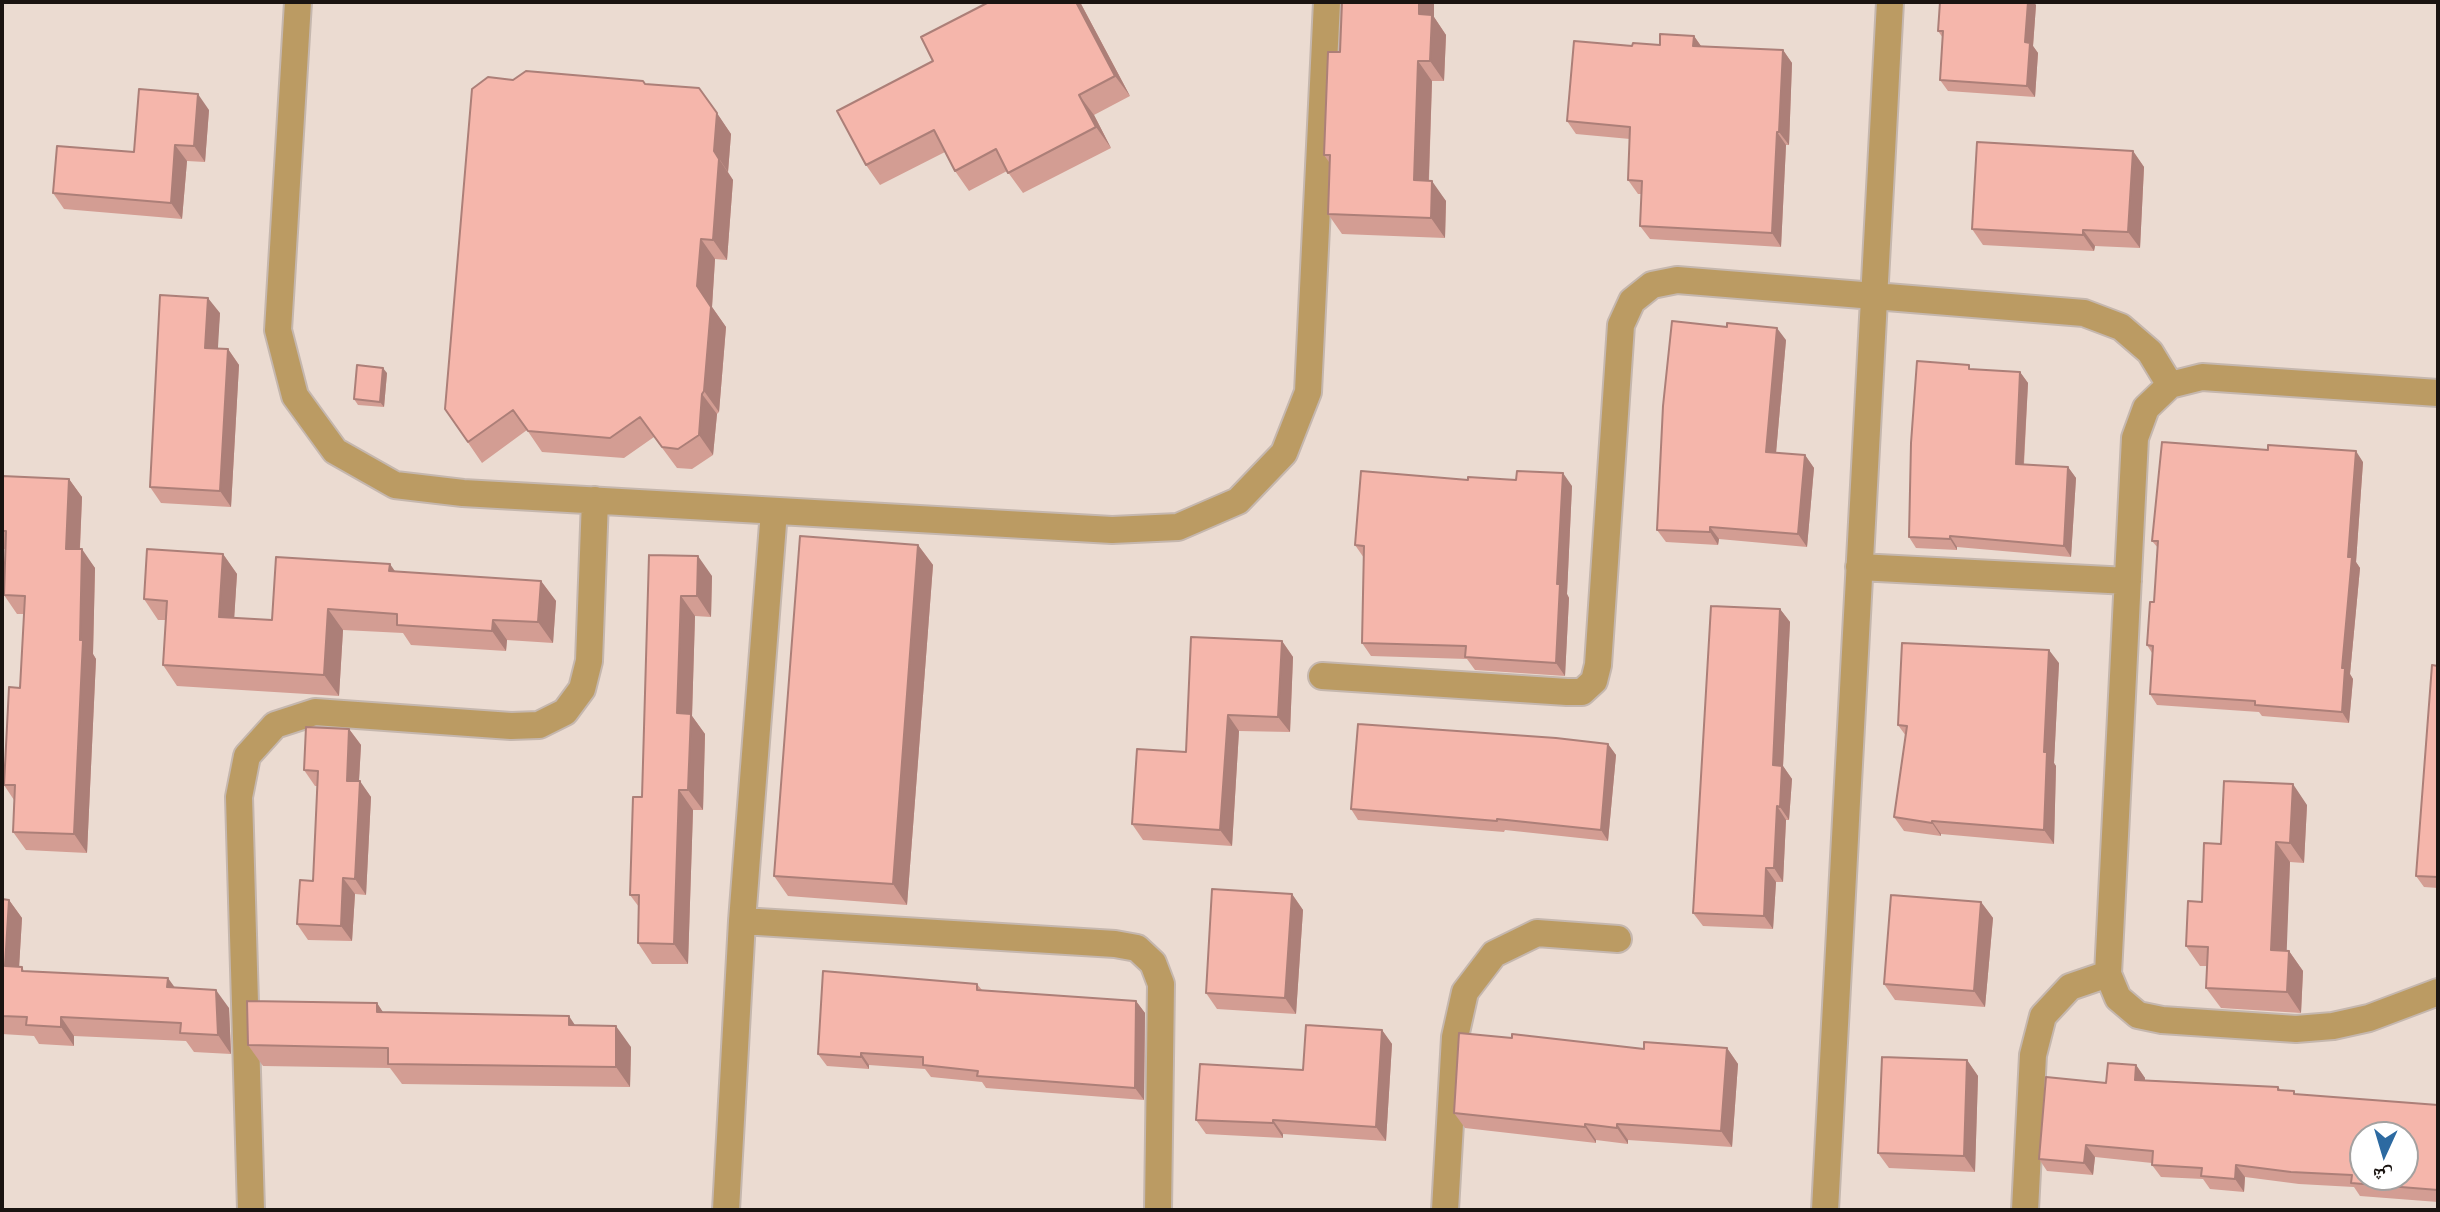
<!DOCTYPE html>
<meta charset="utf-8">
<style>
body{margin:0}
#map{position:relative;width:2440px;height:1212px;overflow:hidden;background:#ebdbd1;font-family:"Work Sans","Noto Naskh Arabic",sans-serif}
canvas{display:block}
.frame{position:absolute;inset:0;border:4px solid #1a1411;pointer-events:none}
.north{position:absolute;left:2349px;top:1121px;width:70px;height:70px;box-sizing:border-box;background:#fff;border:2px solid #a3a1a0;border-radius:50%;rotate:184deg;font-size:19px;font-weight:700;line-height:28px;text-align:center;color:#1a1411}
.north::after{content:'';display:block;margin:auto;width:24px;height:32px;background:#2d6aa1;clip-path:polygon(50% 0,100% 100%,50% 72%,0 100%)}
</style>
<div id="map">
<canvas width="2440" height="1212"></canvas>
<div class="frame"></div>
<div class="north">ش</div>
</div>
<script>
const ctx = document.querySelector('canvas').getContext('2d');
ctx.lineJoin = 'round';
const poly = rows => new Path2D(rows.map(r => 'M' + r).join(''));
function trace(path, color, width, dash) { ctx.strokeStyle = color; ctx.lineWidth = width; ctx.lineCap = dash ? 'butt' : 'round'; ctx.setLineDash(dash || []); ctx.stroke(path); }
function paint(path, color) { ctx.fillStyle = color; ctx.fill(path, 'evenodd'); }
const street = poly([
 [298,2,278,330,295,396,335,451,395,485,463,493,1112,530,1178,527,1238,501,1284,453,1308,392,1327,2],
 [2438,393,2202,377,2170,385,2146,408,2135,438,2108,974,2118,998,2138,1015,2162,1020,2296,1029,2333,1026,2369,1018,2438,992],
 [1859,567,2128,581],
 [1322,676,1567,692,1582,692,1594,681,1598,665,1621,325,1632,301,1652,285,1677,280,2084,313,2121,327,2150,352,2170,385],
 [742,921,1115,944,1137,948,1153,963,1161,984,1158,1210],
 [251,1210,239,797,247,756,275,725,315,712,511,726,539,725,565,712,582,689,589,661,595,500],
 [726,1210,742,921,774,511],
 [1445,1210,1455,1037,1465,992,1494,954,1537,933,1618,939],
 [1825,1210,1890,2],
 [2025,1210,2033,1055,2043,1016,2070,987,2108,974]
]);
trace(street, '#c5b7ae', 30);
trace(street, '#bb9b63', 26);
paint(poly([
 [1080,2,1130,96,1094,115,1111,148,1023,193,1007,171,969,191,955,171,945,152,880,185,866,165],
 [2036,5,2033,46,2038,53,2035,97,1948,91,1940,80,1943,38,1938,31],
 [1434,17,1446,35,1444,81,1432,81,1429,181,1446,201,1445,238,1342,234,1328,214,1329,162,1324,155,1340,52],
 [1694,36,1701,46,1783,50,1792,63,1789,145,1786,145,1781,247,1650,239,1640,226,1642,194,1638,194,1628,180,1630,139,1576,134,1567,121,1660,45],
 [513,80,645,84,699,88,731,134,728,172,733,180,727,260,715,259,712,307,726,327,719,412,717,414,713,455,692,469,677,468,654,437,624,458,542,452,527,430,482,463,445,409],
 [209,110,205,162,187,161,182,219,64,209,53,193,134,152],
 [2133,151,2144,167,2140,248,2095,246,2094,251,1983,245,1972,229],
 [220,313,217,348,228,349,239,365,231,507,161,503,150,487],
 [1786,340,1776,453,1805,455,1814,468,1807,547,1719,539,1718,545,1666,542,1657,530],
 [1973,370,2020,372,2028,383,2024,465,2068,467,2076,478,2071,557,1957,547,1957,550,1916,548,1909,537],
 [387,373,384,407,358,405,354,399],
 [2363,462,2356,562,2360,568,2350,674,2353,679,2349,723,2262,716,2259,712,2157,705,2150,694,2152,653,2147,645,2154,602,2158,548,2152,541],
 [2,476,69,479,82,497,80,549,95,568,93,654,96,659,87,853,26,850,13,832,14,800,4,785,20,688,24,614,17,614,4,595,5,549,2,549],
 [1468,480,1572,486,1567,594,1569,598,1565,676,1475,670,1467,659,1371,656,1362,643,1364,558,1355,545],
 [918,545,933,565,907,905,788,896,774,876],
 [223,554,237,574,234,618,272,620,395,572,541,581,556,601,553,643,507,640,506,651,411,645,403,633,343,630,339,696,177,686,163,665,166,620,158,620,144,599],
 [649,555,712,576,711,617,695,616,692,716,705,734,703,810,693,810,688,964,652,964,638,943,639,907,630,895,642,797],
 [1780,609,1790,622,1783,766,1792,779,1789,820,1786,820,1783,882,1776,882,1773,929,1703,926,1693,913],
 [1282,641,1293,657,1290,732,1239,731,1232,846,1143,840,1132,824,1186,752],
 [2059,663,2054,763,2056,766,2054,844,1941,834,1941,836,1904,831,1894,817,1906,736,1898,725],
 [2438,666,2438,888,2424,887,2416,876],
 [349,729,361,745,359,781,371,797,366,895,355,894,352,941,308,940,297,924,313,881,317,786,315,786,304,770],
 [1608,744,1616,755,1608,841,1505,830,1504,832,1358,820,1351,809],
 [2307,805,2304,863,2290,862,2286,950,2289,951,2303,971,2301,1013,2221,1008,2206,988,2207,966,2200,966,2186,946,2221,844],
 [1292,894,1303,910,1296,1014,1217,1009,1206,993],
 [2,899,9,900,22,918,19,967,22,967,24,971,175,988,229,1008,231,1054,194,1052,186,1041,74,1036,74,1046,39,1044,34,1036,2,1034],
 [1981,902,1993,918,1985,1007,1895,1000,1884,984],
 [977,984,982,990,1136,1001,1145,1013,1144,1100,986,1088,982,1082,931,1077,925,1069,869,1065,869,1069,827,1066,818,1054],
 [377,1003,383,1013,575,1025,631,1047,630,1087,402,1084,390,1068,263,1066,248,1045],
 [1382,1030,1392,1044,1386,1141,1283,1134,1283,1138,1206,1134,1196,1120,1303,1070],
 [1512,1038,1644,1049,1727,1048,1738,1064,1732,1147,1628,1140,1628,1144,1596,1140,1596,1143,1465,1128,1454,1113],
 [1967,1060,1978,1076,1975,1172,1889,1168,1878,1153],
 [2136,1065,2145,1078,2145,1080,2278,1087,2281,1090,2296,1094,2438,1105,2438,1202,2360,1196,2354,1187,2299,1184,2245,1177,2244,1192,2210,1189,2203,1179,2161,1177,2152,1165,2152,1163,2095,1157,2093,1175,2047,1171,2039,1159,2106,1083]
]), '#d39d93');
paint(poly([
 [1076,2,1080,2,1130,96,1115,76],
 [1419,2,1434,2,1434,17,1446,35,1444,81,1430,61,1419,14],
 [2028,2,2034,2,2036,5,2033,46,2038,53,2035,97,2027,86,2025,42],
 [1694,36,1703,49,1693,46],
 [1783,50,1792,63,1789,145,1779,132],
 [1418,61,1432,81,1428,201,1414,180],
 [198,94,209,110,205,162,194,146],
 [1079,95,1094,115,1111,148,1096,127],
 [717,113,731,134,728,172,714,151],
 [1777,132,1786,145,1781,247,1772,233],
 [175,145,187,161,182,219,171,203],
 [2133,151,2144,167,2140,248,2128,232],
 [719,159,733,180,727,260,713,240],
 [1432,181,1446,201,1445,238,1431,218],
 [2083,230,2095,246,2094,251,2083,235],
 [701,239,715,259,712,307,726,327,719,412,704,391,697,286],
 [208,298,220,313,217,364,205,348],
 [1777,328,1786,340,1775,464,1766,452],
 [228,349,239,365,231,507,220,491],
 [383,368,387,373,384,407,380,402],
 [2020,372,2028,383,2023,475,2016,464],
 [702,394,717,414,713,455,699,435],
 [2356,451,2363,462,2356,562,2360,568,2350,674,2353,679,2349,723,2342,712,2342,668,2348,557],
 [1805,455,1814,468,1807,547,1798,534],
 [2068,467,2076,478,2071,557,2064,546],
 [1563,473,1572,486,1567,594,1569,598,1565,676,1556,663,1557,584],
 [69,479,82,497,79,567,66,549],
 [1710,527,1719,539,1718,545,1710,532],
 [1950,536,1957,547,1957,550,1950,539],
 [918,545,933,565,907,905,893,884],
 [82,549,95,568,93,654,96,659,87,853,74,834],
 [223,554,237,574,233,637,219,617],
 [698,556,712,576,711,617,697,596],
 [390,564,404,584,389,571],
 [541,581,556,601,553,643,538,622],
 [681,596,695,616,692,716,705,734,703,810,688,790,677,713],
 [328,609,343,630,339,696,324,675],
 [1780,609,1790,622,1783,766,1792,779,1789,820,1780,807,1773,765],
 [493,620,507,640,506,651,492,631],
 [1282,641,1293,657,1290,732,1278,717],
 [2049,650,2059,663,2054,763,2056,766,2054,844,2044,830,2044,752],
 [1228,715,1239,731,1232,846,1220,830],
 [349,729,361,745,358,797,347,781],
 [1608,744,1616,755,1608,841,1601,830],
 [360,781,371,797,366,895,355,879],
 [2293,784,2307,805,2304,863,2290,843],
 [679,790,693,810,688,964,674,944],
 [1777,806,1786,820,1783,882,1774,868],
 [1932,821,1941,834,1941,836,1932,823],
 [2276,842,2290,862,2286,970,2271,950],
 [1766,868,1776,882,1773,929,1764,916],
 [343,878,355,894,352,941,341,926],
 [1292,894,1303,910,1296,1014,1285,998],
 [9,900,22,918,18,985,5,966],
 [1981,902,1993,918,1985,1007,1974,991],
 [2289,951,2303,971,2301,1013,2287,992],
 [168,978,181,996,167,987],
 [216,990,229,1008,231,1054,218,1035],
 [1136,1001,1145,1013,1144,1100,1135,1088],
 [377,1003,391,1024,377,1012],
 [569,1016,583,1037,569,1025],
 [61,1017,74,1036,74,1046,61,1027],
 [616,1026,631,1047,630,1087,616,1067],
 [1382,1030,1392,1044,1386,1141,1376,1127],
 [1727,1048,1738,1064,1732,1147,1721,1131],
 [861,1053,869,1065,869,1069,861,1057],
 [1967,1060,1978,1076,1975,1172,1964,1156],
 [2136,1065,2145,1078,2144,1092,2135,1080],
 [1273,1120,1283,1134,1283,1138,1273,1123],
 [1585,1124,1596,1140,1596,1143,1585,1127],
 [1617,1124,1628,1140,1628,1144,1617,1128],
 [2086,1145,2095,1157,2093,1175,2084,1163],
 [2236,1165,2245,1177,2244,1192,2235,1179]
]), '#ac7f78');
const building = poly([
 [989,2,1076,2,1115,76,1079,95,1096,127,1008,173,996,149,955,171,934,130,866,165,837,111,933,61,921,37,989,2],
 [1342,2,1419,2,1419,14,1432,15,1430,61,1418,61,1414,180,1432,181,1431,218,1328,214,1330,155,1324,155,1328,52,1340,52,1342,2],
 [1940,2,2028,2,2025,42,2030,43,2027,86,1940,80,1943,31,1938,31,1940,2],
 [1660,34,1694,36,1693,46,1783,50,1779,132,1777,132,1772,233,1640,226,1642,181,1628,180,1630,127,1567,121,1574,41,1632,46,1633,43,1660,45,1660,34],
 [526,71,643,81,645,84,699,88,717,113,714,151,719,159,713,240,701,239,697,286,711,307,704,391,702,394,699,435,678,449,662,447,640,417,610,438,528,431,513,410,468,442,445,409,472,89,488,77,513,80,526,71],
 [139,89,198,94,194,146,175,145,171,203,53,193,57,146,134,152,139,89],
 [1977,142,2133,151,2128,232,2083,230,2083,235,1972,229,1977,142],
 [160,295,208,298,205,348,228,349,220,491,150,487,160,295],
 [1672,321,1727,327,1727,323,1777,328,1766,452,1805,455,1798,534,1710,527,1710,532,1657,530,1663,406,1672,321],
 [1917,361,1969,365,1969,369,2020,372,2016,464,2068,467,2064,546,1950,536,1950,539,1909,537,1911,443,1917,361],
 [357,365,383,368,380,402,354,399,357,365],
 [2162,442,2268,450,2268,445,2356,451,2348,557,2352,557,2342,668,2345,668,2342,712,2255,705,2255,701,2150,694,2153,646,2147,645,2150,602,2154,602,2158,541,2152,541,2162,442],
 [1361,471,1468,480,1468,477,1516,480,1517,471,1563,473,1557,584,1560,584,1556,663,1465,657,1466,646,1362,643,1364,546,1355,545,1361,471],
 [2,476,69,479,66,549,82,549,80,640,83,640,74,834,13,832,15,785,4,785,9,687,20,688,25,596,4,595,6,531,2,531,2,476],
 [800,536,918,545,893,884,774,876,800,536],
 [147,549,223,554,219,617,272,620,276,557,390,564,389,571,541,581,538,622,493,620,492,631,397,625,397,614,328,609,324,675,163,665,167,601,144,599,147,549],
 [649,555,698,556,697,596,681,596,677,713,691,714,688,790,679,790,674,944,638,943,639,895,630,895,633,797,642,797,649,555],
 [1711,606,1780,609,1773,765,1782,766,1780,807,1777,806,1774,868,1766,868,1764,916,1693,913,1711,606],
 [1191,637,1282,641,1278,717,1228,715,1220,830,1132,824,1137,749,1186,752,1191,637],
 [1902,643,2049,650,2044,752,2047,752,2044,830,1932,821,1932,823,1894,817,1907,726,1898,725,1902,643],
 [2432,665,2438,666,2438,877,2416,876,2432,665],
 [1358,724,1556,738,1608,744,1601,830,1497,819,1497,821,1351,809,1358,724],
 [306,727,349,729,347,781,360,781,355,879,343,878,341,926,297,924,300,880,313,881,318,771,304,770,306,727],
 [2224,781,2293,784,2290,843,2276,842,2271,950,2289,951,2287,992,2206,988,2208,947,2186,946,2188,901,2202,902,2204,843,2221,844,2224,781],
 [1212,889,1292,894,1285,998,1206,993,1212,889],
 [1891,895,1981,902,1974,991,1884,984,1891,895],
 [2,899,9,900,5,966,22,967,22,971,168,978,167,987,216,990,218,1035,180,1033,181,1023,61,1017,61,1027,26,1025,27,1017,2,1016,2,899],
 [823,971,977,984,977,990,1136,1001,1135,1088,977,1076,978,1071,923,1065,923,1057,861,1053,861,1057,818,1054,823,971],
 [247,1001,377,1003,377,1012,569,1016,569,1025,616,1026,616,1067,388,1064,388,1048,248,1045,247,1001],
 [1306,1025,1382,1030,1376,1127,1273,1120,1273,1123,1196,1120,1200,1064,1303,1070,1306,1025],
 [1459,1033,1512,1038,1512,1034,1644,1049,1644,1042,1727,1048,1721,1131,1617,1124,1617,1128,1585,1124,1585,1127,1454,1113,1459,1033],
 [1882,1057,1967,1060,1964,1156,1878,1153,1882,1057],
 [2108,1063,2136,1065,2135,1080,2278,1087,2278,1090,2294,1091,2294,1094,2438,1105,2438,1190,2351,1183,2352,1175,2291,1172,2236,1165,2235,1179,2201,1176,2202,1168,2152,1165,2153,1151,2086,1145,2084,1163,2039,1159,2046,1077,2106,1083,2108,1063],
 [2363,1135,2405,1135,2405,1177,2363,1177,2363,1135]
]);
paint(building, '#f5b6ab');
trace(building, '#ac7f78', 2);
</script>
